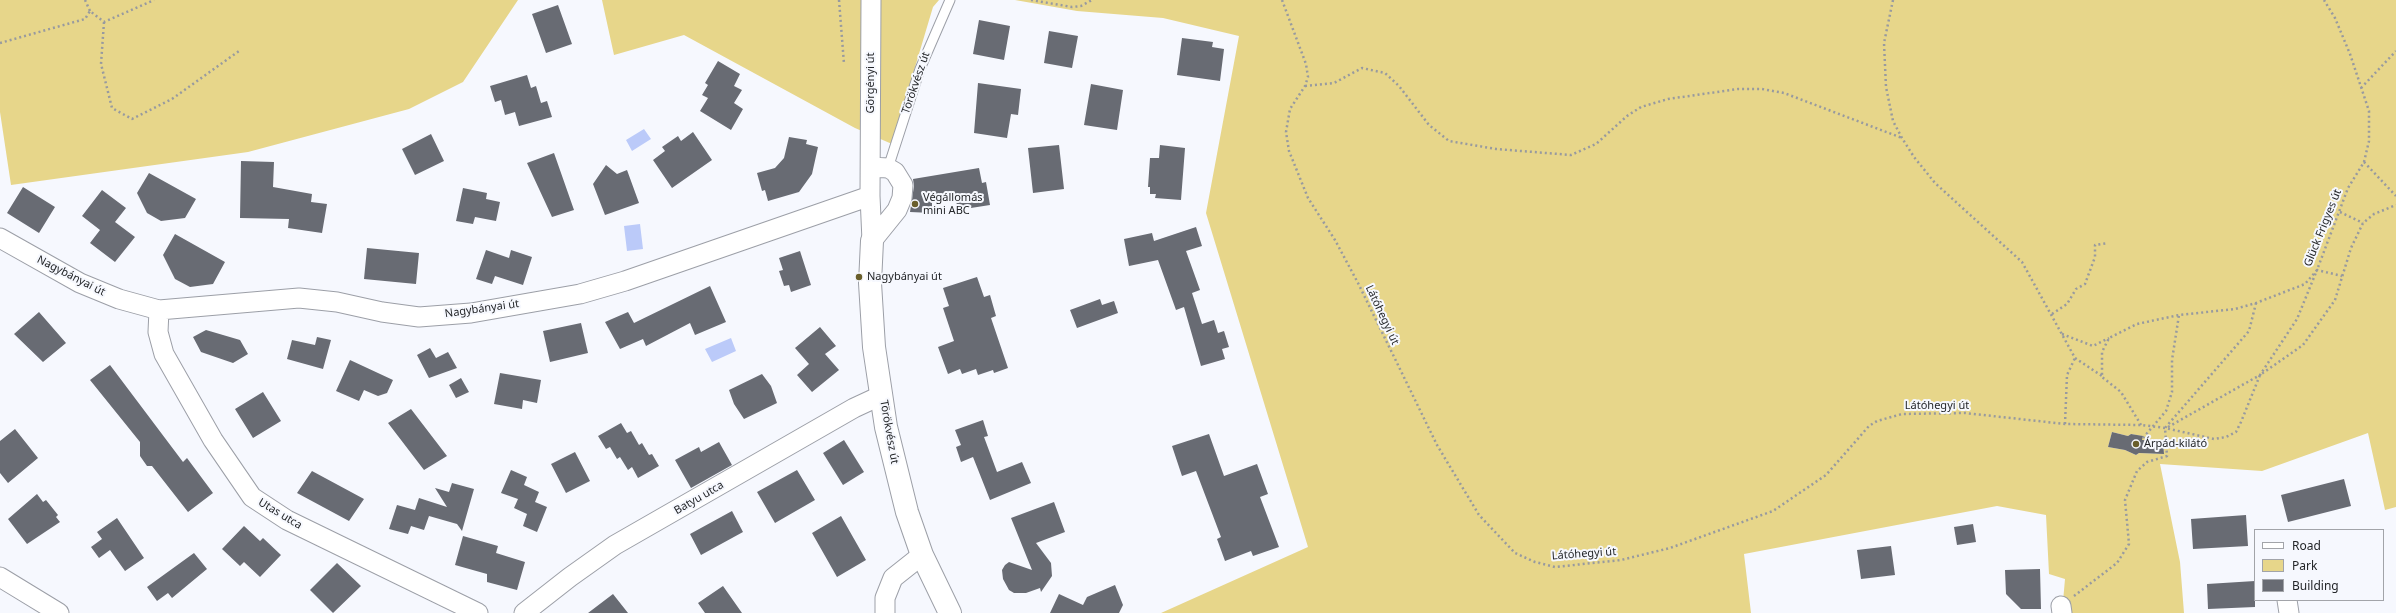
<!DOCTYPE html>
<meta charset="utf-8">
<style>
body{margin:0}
#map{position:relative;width:2396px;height:613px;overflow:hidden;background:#f6f8fe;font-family:"Noto Sans",sans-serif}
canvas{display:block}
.legend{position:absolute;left:2254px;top:529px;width:130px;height:72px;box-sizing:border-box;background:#f6f8fe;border:1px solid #a2a4a9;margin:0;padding:5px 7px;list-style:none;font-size:12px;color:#242629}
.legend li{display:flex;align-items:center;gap:8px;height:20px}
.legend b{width:20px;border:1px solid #a2a4a9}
</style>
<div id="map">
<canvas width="2396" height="613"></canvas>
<ul class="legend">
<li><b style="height:5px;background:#fff"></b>Road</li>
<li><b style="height:11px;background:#e7d68a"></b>Park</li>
<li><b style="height:11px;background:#686b73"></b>Building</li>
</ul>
</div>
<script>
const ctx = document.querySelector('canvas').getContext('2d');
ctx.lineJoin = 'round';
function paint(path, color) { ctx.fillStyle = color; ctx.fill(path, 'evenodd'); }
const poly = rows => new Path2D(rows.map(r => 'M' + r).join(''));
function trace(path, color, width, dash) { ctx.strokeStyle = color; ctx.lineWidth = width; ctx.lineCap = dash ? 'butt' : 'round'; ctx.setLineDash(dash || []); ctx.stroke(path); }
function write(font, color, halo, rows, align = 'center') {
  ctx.font = font + ' "Noto Sans",sans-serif'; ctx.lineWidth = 4; ctx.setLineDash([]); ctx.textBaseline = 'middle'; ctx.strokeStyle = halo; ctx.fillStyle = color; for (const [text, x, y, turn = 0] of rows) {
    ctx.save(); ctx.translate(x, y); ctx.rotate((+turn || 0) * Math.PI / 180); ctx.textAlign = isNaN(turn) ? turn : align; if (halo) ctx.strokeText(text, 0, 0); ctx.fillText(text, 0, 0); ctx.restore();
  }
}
paint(poly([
 [0,0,518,0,463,82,409,109,248,152,11,185,0,112],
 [602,0,939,0,933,7,892,144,855,128,684,35,614,55],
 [1015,0,2396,0,2396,507,2385,510,2368,433,2262,471,2160,464,2180,562,2184,613,2062,613,2065,579,2049,574,2046,515,1997,506,1744,554,1751,613,1161,613,1308,547,1206,213,1239,36,1163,18,1077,11],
 [2112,432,2128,436,2131,434,2142,436,2142,440,2163,441,2164,454,2139,453,2136,455,2125,450,2108,447]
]), '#e7d68a');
paint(poly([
 [644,129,651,139,632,151,626,140],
 [640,224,643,249,627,251,624,226],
 [731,338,736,351,712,362,705,349]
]), '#bbcaf9');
paint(poly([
 [558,5,572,44,546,53,532,14],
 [979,20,1010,26,1004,60,973,54],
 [1049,31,1078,36,1072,68,1044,63],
 [1182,38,1213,42,1212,47,1224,49,1220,81,1177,75],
 [718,61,740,74,734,86,742,90,734,103,743,109,731,130,700,111,708,98,702,95,708,85,705,83],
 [527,75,531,88,536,86,541,103,547,101,552,117,519,126,515,112,505,115,501,100,495,102,490,86],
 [978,83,1021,89,1018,115,1011,114,1007,138,974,133],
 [1091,84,1123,90,1117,130,1084,125],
 [693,132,712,160,672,188,653,160,665,151,662,147,678,136,681,141],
 [431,134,444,161,415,175,402,149],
 [789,137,807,140,806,144,818,147,812,174,799,192,768,201,765,190,762,191,757,173,775,168,784,158],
 [1059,145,1064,189,1033,193,1028,148],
 [1160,145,1185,148,1181,200,1155,198,1156,194,1150,194,1150,187,1148,187,1150,158,1159,158],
 [554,153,574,210,552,217,527,163],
 [241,161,274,162,273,187,312,194,311,202,327,204,322,233,288,228,289,219,240,218],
 [606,165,617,174,627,170,639,203,605,215,593,184],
 [979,168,982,183,986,182,990,205,958,210,955,196,932,200,932,213,910,212,914,186,913,179],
 [149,173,196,199,185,218,161,221,147,213,137,193],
 [23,187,55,207,39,233,7,213],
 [463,188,487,193,486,199,500,202,496,221,475,217,473,224,456,221],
 [102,190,126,208,115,222,135,237,115,262,90,243,100,230,82,216],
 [1196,227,1202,246,1186,251,1200,290,1192,293,1202,324,1214,320,1218,333,1224,331,1229,347,1222,349,1225,359,1201,366,1184,307,1176,310,1158,260,1129,266,1124,239,1152,233,1154,241],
 [175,234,225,262,213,284,190,287,175,279,163,255],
 [367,248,419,253,416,284,364,279],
 [486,250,509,258,511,250,532,257,523,285,495,276,492,284,476,279],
 [800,251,811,285,791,292,789,285,784,286,779,271,783,270,779,258],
 [977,277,984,297,990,295,996,316,991,318,1008,368,994,373,993,370,978,375,976,369,962,374,960,369,948,374,938,347,954,341,943,308,949,306,943,288],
 [710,286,726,322,695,335,690,323,646,346,643,339,620,349,605,322,628,312,634,323],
 [1100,299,1102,305,1114,301,1118,313,1077,328,1070,310],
 [39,312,66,343,43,362,14,334],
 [581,323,588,353,550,362,543,331],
 [820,327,836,346,825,354,839,370,812,392,797,375,809,364,795,348],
 [206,330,240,340,248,354,233,363,201,352,193,337],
 [317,337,331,340,323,369,287,359,292,340,315,345],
 [430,348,436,358,448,352,457,368,429,378,417,355],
 [350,360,393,380,387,393,378,396,364,390,359,401,336,391],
 [110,365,183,462,187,458,213,493,188,512,152,466,147,466,140,456,140,442,90,380],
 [500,373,541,380,537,403,523,400,522,409,494,404],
 [762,374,771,386,777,403,744,419,734,404,729,390],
 [461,378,469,392,456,398,449,385],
 [263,392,281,421,253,438,235,409],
 [411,409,447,456,424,470,388,423],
 [983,420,988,436,984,437,997,472,1022,462,1031,483,990,500,973,457,961,462,956,447,961,445,955,430],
 [621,423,627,433,631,431,639,445,642,443,649,455,652,454,659,466,638,478,632,467,628,470,620,457,617,459,610,447,606,449,598,436],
 [15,429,38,458,8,483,0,473,0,441],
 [2112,432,2128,436,2131,434,2143,436,2142,440,2163,441,2164,454,2139,453,2136,455,2125,450,2108,447],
 [1209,434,1224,476,1257,464,1268,494,1260,497,1279,547,1253,556,1251,551,1225,561,1217,539,1221,537,1196,471,1182,476,1172,446],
 [844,440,864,472,843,485,823,453],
 [719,442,732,465,691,488,675,460,699,447,701,452],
 [575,452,590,481,566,493,551,464],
 [511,470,527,477,524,485,539,492,535,502,547,507,537,532,523,526,527,514,514,508,518,499,501,493],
 [797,470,815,500,775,523,757,492],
 [312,471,364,499,349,521,297,493],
 [2344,479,2351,506,2288,522,2281,495],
 [452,483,474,489,462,531,457,524,429,516,424,530,411,526,408,534,389,529,397,505,415,510,419,498,447,507,435,488,449,492],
 [37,494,43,502,46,500,58,515,56,517,60,522,27,544,8,519],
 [1054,502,1065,532,1036,543,1051,563,1052,576,1041,592,1040,588,1026,593,1014,593,1009,590,1003,579,1002,570,1005,565,1009,562,1032,570,1011,518],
 [732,511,743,532,701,555,690,534],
 [2246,515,2248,546,2193,549,2191,519],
 [841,516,866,560,837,577,812,533],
 [117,518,144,558,125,571,110,550,99,558,91,547,102,539,97,532],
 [1973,524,1976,542,1957,545,1954,527],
 [244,526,260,541,263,538,281,555,260,577,244,562,240,566,222,549],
 [463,536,498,546,496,553,525,562,517,590,487,582,487,574,455,565],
 [1891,546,1895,575,1861,579,1857,550],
 [194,553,207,569,172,598,168,593,157,601,147,587],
 [337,563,361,586,333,613,310,590],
 [2040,569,2041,609,2021,609,2006,594,2005,570],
 [2255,581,2255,607,2208,609,2207,584],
 [1115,585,1123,605,1119,613,1050,613,1059,594,1083,605,1087,597],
 [723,586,742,613,705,613,698,603],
 [613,594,628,613,588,613]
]), '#686b73');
const lane = poly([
 [888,168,920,69,950,0]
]);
const street = poly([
 [871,0,870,196,872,241],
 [871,167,888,168,895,172,903,185,902,198,897,210,872,241],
 [0,238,80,283,119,299,159,310,299,298,337,302,382,312,419,317,471,313,580,294,625,281,870,196],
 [159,310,158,332,164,354,213,440,252,497,287,520,478,613],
 [0,577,59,613],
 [2287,600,2289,613],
 [2061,606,2062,613],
 [524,613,570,577,615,545,854,408,882,395],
 [885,613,885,598,893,578,922,555]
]);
const secondary = poly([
 [872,241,870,283,874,347,886,427,907,512,922,555,950,613]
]);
trace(lane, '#9c9fa7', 11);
trace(street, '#9c9fa7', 21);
trace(secondary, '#9c9fa7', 24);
trace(poly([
 [85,0,90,11],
 [839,0,844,64],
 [1031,0,1072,7,1081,6,1092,0],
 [1282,0,1306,64,1308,77,1305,86,1290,109,1286,132,1289,151,1308,198,1335,240,1358,283,1437,445,1479,515,1515,553,1535,562,1555,567,1621,560,1670,548,1773,511,1826,475,1869,426,1877,421,1902,414,1965,413,2065,424,2142,425,2165,428,2214,439,2226,437,2236,432,2241,422,2260,375,2303,345,2335,300,2351,248,2363,223,2374,214,2396,205],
 [1893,0,1884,43,1886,87,1893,121,1902,138,1914,157,1935,183,2022,262,2075,358,2102,376],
 [104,22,101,64,112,108,132,119,172,99,239,51],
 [0,43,85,19,90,11,104,22,154,0],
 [1305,86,1334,83,1362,68,1385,73,1399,86,1429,125,1449,141,1496,149,1571,155,1596,144,1627,116,1641,107,1668,99,1738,89,1762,89,1784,93,1902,138],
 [2361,88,2396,51],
 [2364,162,2396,196],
 [2340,212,2363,223],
 [2052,314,2067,304,2076,289,2085,284,2095,257,2095,245,2108,243],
 [2062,334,2093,346,2109,338],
 [2065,424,2067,375,2075,358],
 [2141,425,2121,392,2102,377,2102,352,2109,338,2137,324,2179,315,2235,309,2256,303,2305,284,2317,270,2348,188,2364,162,2369,141,2369,111,2350,54,2335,18,2324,0],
 [2168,427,2260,375,2297,319,2317,270,2342,276],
 [2143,438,2166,411,2172,392,2172,360,2179,315],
 [2074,596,2117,563,2129,544,2125,500,2137,471,2147,462,2167,456,2165,428,2249,331,2256,303]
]), '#989a9f', 2.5, [2, 3]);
trace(lane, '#fff', 9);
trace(street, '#fff', 19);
trace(secondary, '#fff', 22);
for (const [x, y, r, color] of [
 [915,204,4,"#695e2b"],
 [859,277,4,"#695e2b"],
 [2136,444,4,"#695e2b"]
]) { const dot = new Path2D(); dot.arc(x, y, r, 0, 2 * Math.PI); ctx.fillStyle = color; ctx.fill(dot); trace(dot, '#f6f8fe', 1.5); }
write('11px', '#242629', '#f6f8fe', [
 ["Görgényi út",871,83,-90],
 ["Törökvész út",916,83,-71],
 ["Glück Frigyes út",2323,228,-68],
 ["Nagybányai út",71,276,27],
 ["Nagybányai út",482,309,-8],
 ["Látóhegyi út",1382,315,65],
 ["Látóhegyi út",1937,406],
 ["Törökvész út",889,432,80],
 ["Batyu utca",699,498,-30],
 ["Utas utca",280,514,31],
 ["Látóhegyi út",1584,554,-4]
]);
write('11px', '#242629', '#f6f8fe', [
 ["Végállomás",923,198],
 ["mini ABC",923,211],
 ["Nagybányai út",867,277],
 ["Árpád-kilátó",2144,444]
], 'left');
</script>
